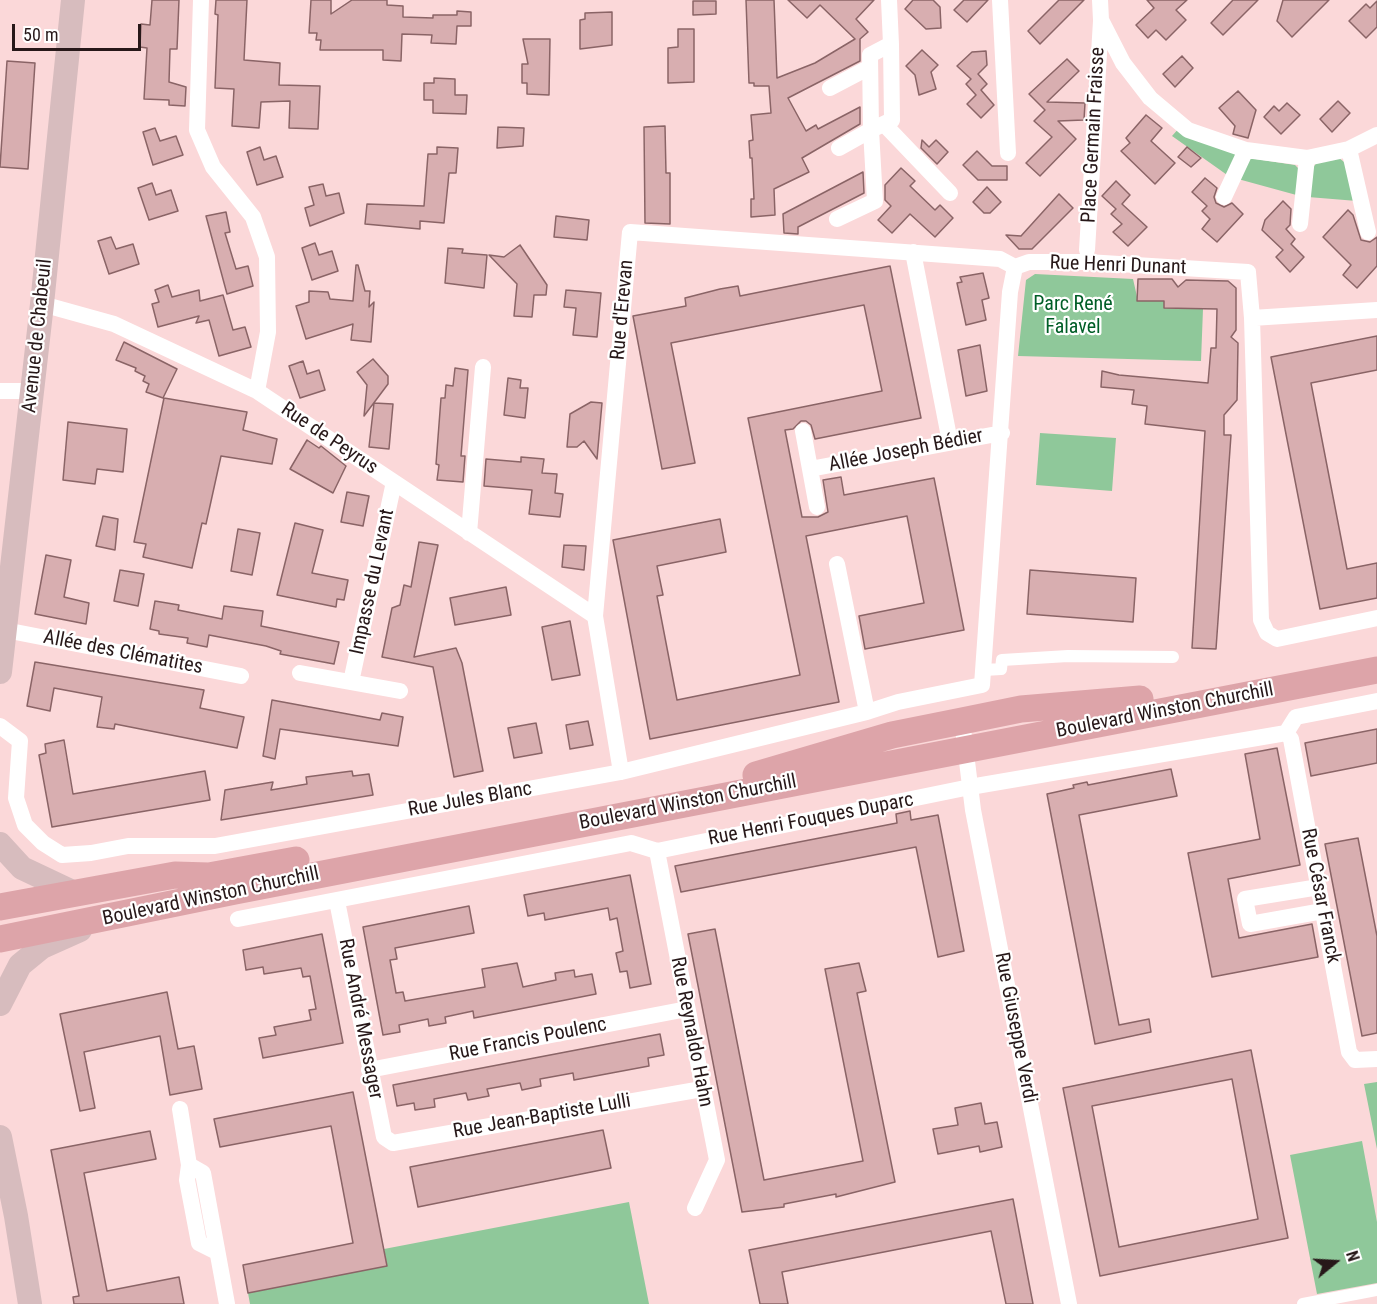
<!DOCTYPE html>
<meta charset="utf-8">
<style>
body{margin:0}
#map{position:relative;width:1377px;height:1304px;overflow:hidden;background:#fbd8d9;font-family:"Roboto Condensed",sans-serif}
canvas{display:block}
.north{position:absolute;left:1305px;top:1232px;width:60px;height:60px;-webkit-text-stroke:4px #fff;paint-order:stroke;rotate:72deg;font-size:16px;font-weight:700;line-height:24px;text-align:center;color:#271819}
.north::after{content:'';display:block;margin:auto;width:21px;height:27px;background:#271819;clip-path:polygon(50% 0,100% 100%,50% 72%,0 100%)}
.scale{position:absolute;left:12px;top:24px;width:129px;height:27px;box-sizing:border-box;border:3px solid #271819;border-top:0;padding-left:8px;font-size:18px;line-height:21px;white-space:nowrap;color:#271819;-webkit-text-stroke:4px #fff;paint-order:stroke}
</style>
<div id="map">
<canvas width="1377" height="1304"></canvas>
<div class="north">N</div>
<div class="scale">50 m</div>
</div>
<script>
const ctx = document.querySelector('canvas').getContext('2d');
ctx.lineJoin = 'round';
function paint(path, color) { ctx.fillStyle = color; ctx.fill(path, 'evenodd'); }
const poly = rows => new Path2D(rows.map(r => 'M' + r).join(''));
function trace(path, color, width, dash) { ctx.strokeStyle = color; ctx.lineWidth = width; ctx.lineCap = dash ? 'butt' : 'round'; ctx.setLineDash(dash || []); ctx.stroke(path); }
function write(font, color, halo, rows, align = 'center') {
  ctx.font = font + ' "Roboto Condensed",sans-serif'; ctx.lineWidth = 4.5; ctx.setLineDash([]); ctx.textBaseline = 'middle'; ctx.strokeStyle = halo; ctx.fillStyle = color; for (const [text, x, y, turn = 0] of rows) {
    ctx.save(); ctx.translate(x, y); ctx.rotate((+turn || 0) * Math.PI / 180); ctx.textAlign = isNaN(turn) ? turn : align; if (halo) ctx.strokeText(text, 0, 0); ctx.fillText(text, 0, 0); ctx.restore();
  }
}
paint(poly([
 [1180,127,1239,154,1230,177,1172,136],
 [1249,158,1295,165,1301,171,1300,196,1238,179],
 [1339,158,1348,165,1357,201,1308,197,1312,169,1317,162],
 [1035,274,1133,279,1138,301,1164,301,1164,308,1203,309,1201,361,1018,356,1026,280],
 [1040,433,1116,438,1112,491,1036,485],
 [1377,1082,1377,1149,1364,1084],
 [1362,1141,1377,1222,1377,1283,1317,1294,1290,1155],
 [629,1202,649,1304,250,1304,248,1293,387,1265,384,1249]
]), '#8fc89a');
const building = poly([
 [152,0,179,0,177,49,170,49,169,82,186,87,185,106,169,105,169,100,144,99,147,48,140,47,141,24,150,25,152,0],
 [216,0,247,0,244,60,280,63,279,85,320,86,318,129,289,128,290,101,261,102,259,128,232,126,234,89,215,88,218,15,215,14,216,0],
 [311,0,331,0,331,14,352,0,387,0,387,5,403,6,403,17,433,18,433,15,457,15,457,11,471,12,471,26,457,26,456,44,431,43,432,35,402,34,401,61,383,60,383,50,320,50,321,40,316,40,317,33,309,33,311,0],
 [746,0,774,0,777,78,815,63,855,39,820,5,807,18,788,0,874,0,856,19,868,32,860,39,860,61,788,98,806,131,816,125,818,129,860,107,860,124,802,158,809,172,774,189,775,215,751,217,751,199,754,199,752,158,750,158,749,141,753,140,751,115,771,113,769,86,754,86,754,83,749,83,746,0],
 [913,0,933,0,940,7,941,28,926,29,905,9,913,0],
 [964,0,988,0,967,22,954,10,964,0],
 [1059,0,1084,0,1040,44,1028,31,1059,0],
 [1147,0,1187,0,1176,10,1186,20,1166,40,1156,30,1148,38,1136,25,1154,8,1147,0],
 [1233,0,1258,0,1223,35,1211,23,1233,0],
 [1283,0,1329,0,1292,37,1277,21,1283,0],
 [693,1,716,1,716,14,693,15,693,1],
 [1377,1,1377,27,1366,38,1349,21,1366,4,1370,8,1377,1],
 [612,12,612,45,580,49,580,20,585,19,585,13,612,12],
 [678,29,694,29,694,82,668,83,668,48,678,47,678,29],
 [523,39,550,39,549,95,527,94,527,83,522,83,522,64,528,64,523,39],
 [922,50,938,65,931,72,936,89,919,95,915,75,906,66,922,50],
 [986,51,987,65,978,74,987,84,981,90,994,105,981,118,967,104,976,95,966,84,971,79,957,66,972,52,986,51],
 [1182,56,1193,68,1175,87,1163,74,1182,56],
 [1067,59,1079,71,1047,102,1085,103,1084,120,1058,121,1076,139,1040,176,1026,163,1052,137,1034,121,1045,110,1029,94,1067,59],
 [7,61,35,63,28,169,0,167,7,61],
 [434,78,455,79,455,95,467,95,466,114,433,113,433,100,424,100,424,83,434,83,434,78],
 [1238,91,1256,110,1248,138,1233,134,1235,126,1219,108,1238,91],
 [1338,101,1350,113,1332,132,1320,119,1338,101],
 [1287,103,1300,115,1281,134,1264,117,1274,106,1279,111,1287,103],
 [1146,115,1162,128,1151,141,1175,163,1155,184,1121,151,1130,143,1126,138,1146,115],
 [665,126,666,173,670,173,670,224,645,223,644,127,665,126],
 [498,127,524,128,523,146,497,148,498,127],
 [155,128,160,141,176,136,183,155,153,165,143,132,155,128],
 [922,140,929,147,936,140,948,152,937,164,921,148,922,140],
 [260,147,264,160,276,156,283,177,257,185,247,152,260,147],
 [437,147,458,148,456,173,449,173,444,223,420,221,420,229,365,224,367,204,424,206,428,154,437,154,437,147],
 [1187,147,1201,158,1191,167,1178,157,1187,147],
 [977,151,992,166,1007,166,1007,180,978,180,963,165,977,151],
 [901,168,915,181,910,186,935,210,940,205,953,218,935,237,910,214,892,233,878,220,891,206,885,200,885,185,901,168],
 [863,172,864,193,798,227,798,234,784,233,783,214,863,172],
 [1205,178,1217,188,1214,197,1216,203,1224,207,1232,203,1243,214,1217,242,1202,229,1210,219,1202,211,1207,206,1192,192,1205,178],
 [1116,181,1130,195,1122,204,1147,227,1128,246,1113,232,1122,224,1111,214,1116,209,1102,196,1116,181],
 [152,183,156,195,171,190,178,211,149,220,138,188,152,183],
 [323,184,326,196,339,193,344,213,310,226,305,208,314,205,309,187,323,184],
 [987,187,1001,202,990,213,984,213,973,202,987,187],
 [1059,194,1073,208,1032,249,1019,249,1006,235,1021,236,1059,194],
 [1283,201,1291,209,1290,225,1286,229,1295,239,1291,244,1304,257,1290,272,1276,257,1283,250,1262,230,1265,220,1283,201],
 [1348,210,1353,215,1361,240,1370,242,1377,237,1377,266,1357,288,1343,275,1351,265,1323,237,1348,210],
 [226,212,230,232,225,233,236,269,248,266,253,286,227,294,206,216,226,212],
 [556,216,589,220,587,240,554,237,556,216],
 [111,237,116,249,133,244,139,264,109,274,98,241,111,237],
 [315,243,319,255,332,251,338,271,312,280,302,248,315,243],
 [520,245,547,285,546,295,534,295,532,317,514,316,517,284,489,255,504,257,520,245],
 [448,248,463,249,462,253,487,255,484,288,445,283,448,248],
 [356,265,358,265,365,291,370,291,369,307,374,302,371,342,351,340,353,324,306,339,296,306,309,302,309,291,328,292,330,299,353,301,356,265],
 [890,266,921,418,815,439,811,425,806,421,801,421,793,429,785,430,802,517,818,517,828,512,823,480,841,477,844,495,934,478,964,630,865,649,859,616,924,603,907,516,806,536,839,702,650,739,613,540,720,519,726,552,657,566,663,595,657,596,677,700,800,675,748,418,882,391,864,305,671,343,695,463,662,469,633,316,686,306,685,298,720,289,738,286,740,296,890,266],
 [983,273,989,298,982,300,986,320,966,325,957,283,962,282,960,277,983,273],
 [1138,279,1172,279,1178,287,1186,280,1228,281,1236,288,1236,330,1231,337,1238,343,1237,400,1224,415,1224,435,1231,435,1216,649,1192,648,1205,431,1145,424,1147,406,1132,404,1134,390,1101,387,1102,371,1119,375,1208,383,1211,348,1216,348,1217,309,1164,308,1164,301,1137,301,1138,279],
 [168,285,172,297,199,290,200,301,223,295,233,330,245,327,251,347,219,356,209,320,196,323,199,316,158,327,152,304,159,302,155,290,168,285],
 [566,290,601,293,597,337,573,335,576,308,564,307,566,290],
 [1377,336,1377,370,1311,383,1347,569,1377,563,1377,598,1320,609,1271,357,1377,336],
 [124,342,177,369,163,398,146,392,149,384,143,381,145,376,135,371,136,368,116,360,124,342],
 [980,345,987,391,966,396,958,350,980,345],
 [373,359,388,376,388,384,364,416,367,385,357,372,373,359],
 [303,361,307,374,319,370,325,390,300,398,289,366,303,361],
 [455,368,468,370,461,456,465,456,463,482,437,480,439,465,436,464,441,398,445,398,446,385,453,386,455,368],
 [508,378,521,380,520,388,528,388,525,418,504,415,508,378],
 [164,398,247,412,243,430,277,439,272,464,221,456,206,524,202,523,192,568,143,557,146,544,134,542,164,398],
 [591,402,602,403,597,459,584,441,577,447,567,447,570,414,591,402],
 [374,403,393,404,389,449,369,447,374,403],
 [68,422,127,429,123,472,97,469,95,484,63,480,68,422],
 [307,440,319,448,321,446,346,466,333,493,290,469,307,440],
 [521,457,544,459,542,473,557,474,555,493,563,494,560,517,529,514,532,490,484,486,486,459,521,462,521,457],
 [347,492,369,496,363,526,341,522,347,492],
 [103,516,118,519,115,550,96,546,103,516],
 [295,523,323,530,312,573,348,580,344,600,337,599,336,607,277,595,295,523],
 [238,529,260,533,252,575,231,571,238,529],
 [419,542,438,545,414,657,456,648,462,663,483,771,454,777,433,667,382,657,392,608,400,605,404,585,411,587,419,542],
 [564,545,586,546,584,570,562,567,564,545],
 [46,555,71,560,64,597,89,603,86,624,35,614,46,555],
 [120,570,144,574,138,606,114,601,120,570],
 [1030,570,1136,578,1133,622,1027,614,1030,570],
 [506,587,511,615,455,625,450,598,506,587],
 [155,601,179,605,178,610,222,619,224,606,263,611,261,626,339,642,334,664,280,654,281,651,266,646,209,635,207,647,187,643,188,638,159,634,159,631,150,629,155,601],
 [570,621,580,675,552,680,542,627,570,621],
 [35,662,204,690,200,708,244,717,237,748,115,724,114,729,97,727,102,697,54,688,50,711,27,706,35,662],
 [272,700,380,720,382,713,403,717,398,746,280,729,275,759,263,756,272,700],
 [588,721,593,745,570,749,566,725,588,721],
 [536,723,542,753,514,758,508,728,536,723],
 [1377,729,1377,763,1311,776,1305,743,1377,729],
 [64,740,73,794,205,771,210,800,52,827,39,755,46,753,45,744,64,740],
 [1277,748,1300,865,1228,879,1239,938,1312,924,1318,957,1212,977,1188,853,1260,839,1245,754,1277,748],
 [1171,769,1177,796,1079,815,1119,1025,1149,1019,1151,1032,1095,1044,1047,794,1074,788,1073,785,1087,782,1088,785,1171,769],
 [352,771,353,776,369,774,373,795,221,820,225,790,273,782,271,790,307,784,306,777,352,771],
 [910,811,911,820,938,815,964,951,938,957,916,847,681,892,675,866,897,823,896,814,910,811],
 [1358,838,1377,936,1377,1033,1362,1036,1325,844,1358,838],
 [630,875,651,984,630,988,627,971,620,972,616,953,623,951,617,918,610,920,608,908,545,920,544,913,528,916,524,895,630,875],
 [469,906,474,933,395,948,397,959,390,960,396,993,403,992,405,1001,485,987,482,969,517,963,523,987,556,980,555,973,574,970,575,977,592,974,596,994,474,1018,473,1011,445,1017,446,1023,429,1026,428,1019,399,1025,400,1032,383,1035,363,927,469,906],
 [715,929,764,1180,863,1161,825,969,859,963,866,991,857,993,895,1182,836,1197,836,1194,784,1204,784,1207,742,1212,688,934,715,929],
 [322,934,343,1043,263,1058,259,1038,276,1035,274,1027,311,1020,309,1010,316,1009,310,976,303,977,301,968,264,974,263,967,246,970,243,950,322,934],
 [167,992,178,1049,194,1046,202,1089,170,1095,160,1036,84,1052,95,1108,80,1111,60,1014,167,992],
 [660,1034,664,1055,648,1058,649,1066,574,1080,573,1073,540,1079,541,1086,522,1090,520,1083,487,1089,489,1096,468,1100,466,1093,434,1099,435,1107,415,1110,414,1103,397,1106,393,1085,660,1034],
 [1251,1050,1288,1238,1100,1276,1063,1088,1251,1050],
 [1232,1079,1258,1219,1119,1247,1092,1106,1232,1079],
 [353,1092,387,1266,248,1293,243,1265,353,1243,331,1126,220,1147,214,1119,353,1092],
 [981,1103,985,1124,997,1122,1002,1147,980,1152,979,1146,938,1154,933,1129,958,1125,955,1108,981,1103],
 [603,1130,611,1168,418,1207,410,1167,603,1130],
 [150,1131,156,1159,84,1173,107,1291,179,1277,184,1304,74,1304,73,1297,79,1296,51,1150,150,1131],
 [1013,1199,1033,1304,1006,1304,991,1231,782,1272,788,1304,760,1304,749,1250,1013,1199]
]);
paint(building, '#d8aeb0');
trace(building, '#8a6466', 1.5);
trace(poly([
 [984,670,1001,669,1002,660,1068,656,1173,657],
 [1303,1304,1377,1290]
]), '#fff', 12);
trace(poly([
 [201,0,197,130,213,167,253,217,267,257,268,332,257,391],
 [889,0,891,44,892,120,871,130,870,55,891,44],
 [1000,0,1008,153],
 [1100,0,1101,20,1123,63,1150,98,1188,130,1246,150,1307,158,1349,149,1377,135],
 [830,88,870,67],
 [884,124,950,193],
 [1349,149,1368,232],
 [1224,197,1246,150],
 [837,219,875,201,871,130,839,148],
 [1300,224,1307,158],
 [1087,250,1101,21],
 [913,252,950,442],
 [1015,267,1029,262,1087,262,1248,272,1252,318,1261,620,1267,633,1277,639,1377,618],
 [42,304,114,324,257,391,595,616],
 [1252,318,1377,310],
 [0,391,32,391],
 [803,431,817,507],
 [810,469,1002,433],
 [469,533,483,367],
 [837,564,867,712],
 [5,630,241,676],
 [300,673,400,691],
 [351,682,394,482],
 [962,721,973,810,1069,1304],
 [0,726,20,741,16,798,25,825,43,843,62,855,91,853,128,846,215,846,621,772,867,712,898,702,982,685,1010,292,1015,267],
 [1286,733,1291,739,1349,1052,1355,1060,1377,1059],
 [1286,733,1296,717,1377,701],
 [621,772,595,616,630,232,1000,259,1015,267],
 [657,851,717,1160,695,1208],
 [1319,887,1245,899,1250,924,1323,911],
 [337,901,384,1137,393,1143,702,1089],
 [238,919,631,843,657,851,970,787,1286,733],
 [369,1070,687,1009],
 [180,1109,189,1165,187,1180,199,1243,217,1252],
 [189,1165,203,1173,227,1304]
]), '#fff', 16);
trace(poly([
 [0,672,42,304,73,0],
 [0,844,22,868,77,894],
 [0,1004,20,965,42,947,80,930],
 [0,1137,16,1216,30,1304]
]), '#d7bcbe', 24);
trace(poly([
 [756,775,892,735,962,721,1021,709,1140,699],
 [0,907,175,875,209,876,296,860],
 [0,939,235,891,1377,670]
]), '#dda4a9', 27);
write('20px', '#271819', '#fff', [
 ["Place Germain Fraisse",1094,135,-87],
 ["Rue Henri Dunant",1118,266,2],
 ["Rue d'Erevan",623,310,-85],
 ["Avenue de Chabeuil",38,336,-84],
 ["Rue de Peyrus",329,439,34],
 ["Allée Joseph Bédier",906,451,-11],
 ["Impasse du Levant",373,582,-78],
 ["Allée des Clématites",123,653,11],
 ["Boulevard Winston Churchill",1165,711,-11],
 ["Rue Jules Blanc",470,800,-10],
 ["Boulevard Winston Churchill",688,803,-11],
 ["Rue Henri Fouques Duparc",811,820,-11],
 ["Rue César Franck",1320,896,79],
 ["Boulevard Winston Churchill",211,897,-12],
 ["Rue André Messager",360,1019,79],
 ["Rue Giuseppe Verdi",1015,1028,79],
 ["Rue Reynaldo Hahn",691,1032,79],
 ["Rue Francis Poulenc",528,1040,-11],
 ["Rue Jean-Baptiste Lulli",542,1117,-10]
]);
write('20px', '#005e27', '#fff', [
 ["Parc René",1073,305],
 ["Falavel",1073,328]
]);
</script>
